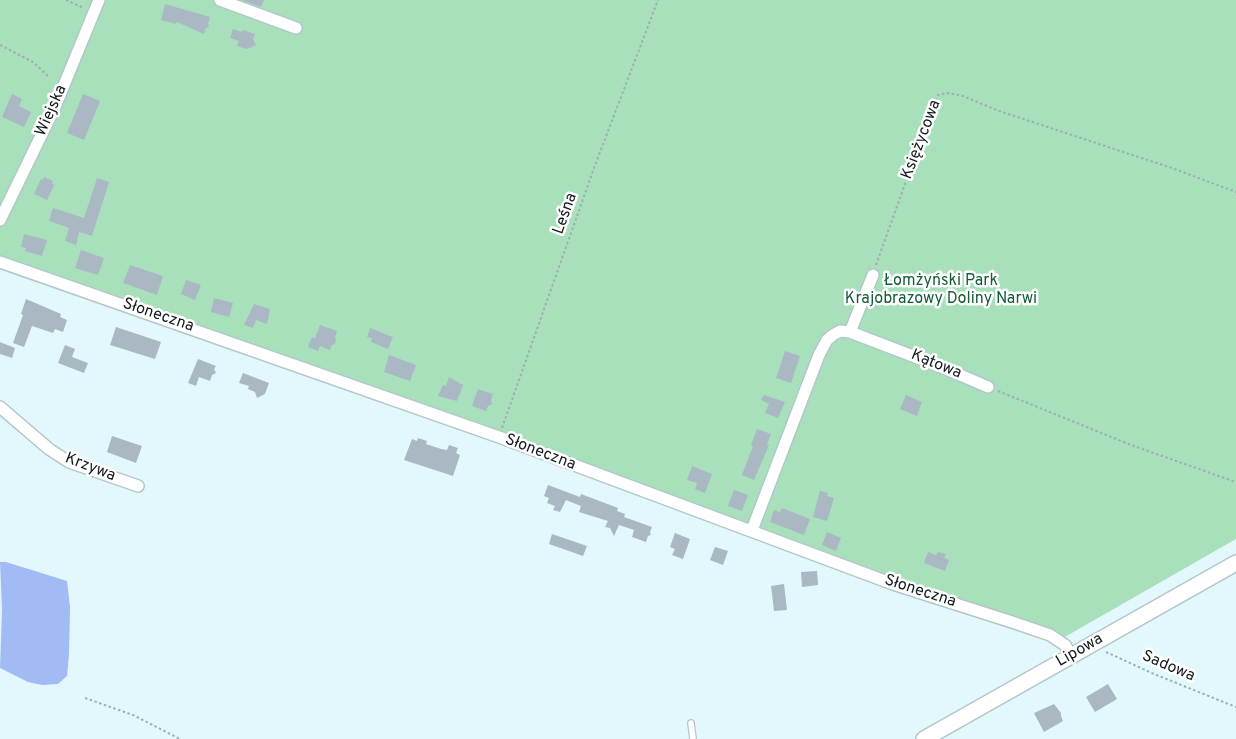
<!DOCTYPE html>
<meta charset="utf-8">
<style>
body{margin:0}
canvas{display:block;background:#e3f8fc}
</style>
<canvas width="1236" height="739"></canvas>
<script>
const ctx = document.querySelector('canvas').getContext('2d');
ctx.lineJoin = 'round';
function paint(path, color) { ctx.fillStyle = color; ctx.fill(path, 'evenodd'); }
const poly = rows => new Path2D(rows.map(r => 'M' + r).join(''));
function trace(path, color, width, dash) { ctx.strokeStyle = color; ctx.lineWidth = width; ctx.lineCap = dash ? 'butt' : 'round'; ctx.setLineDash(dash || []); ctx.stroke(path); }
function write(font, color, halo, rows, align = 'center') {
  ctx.font = font + ' Overpass,sans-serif'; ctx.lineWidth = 5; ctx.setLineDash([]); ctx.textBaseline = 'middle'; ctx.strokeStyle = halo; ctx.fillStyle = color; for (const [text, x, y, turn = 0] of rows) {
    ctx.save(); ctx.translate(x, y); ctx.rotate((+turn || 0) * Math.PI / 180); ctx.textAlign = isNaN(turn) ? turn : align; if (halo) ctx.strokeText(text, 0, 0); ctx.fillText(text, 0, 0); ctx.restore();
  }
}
paint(poly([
 [0,0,1236,0,1236,539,1056,642,0,266]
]), '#a8e0bc');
paint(poly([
 [0,562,6,562,67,581,70,607,69,654,67,676,58,684,42,685,28,682,0,668,2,610]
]), '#a2bbf5');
paint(poly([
 [242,0,264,0,261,7],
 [165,4,210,17,208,24,209,27,206,28,204,34,177,22,176,24,161,20],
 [233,29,242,32,243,30,255,34,253,39,256,45,247,49,237,46,239,41,230,38],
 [12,94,22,99,19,106,31,112,24,127,2,117],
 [83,94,100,101,84,140,67,133],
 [44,177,53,181,52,184,54,185,47,200,34,194,41,179,43,180],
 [97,178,109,182,92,236,79,232,76,245,65,241,69,228,49,221,53,208,84,218],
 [24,234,47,240,42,256,25,251,26,248,21,247],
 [81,250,104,258,98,275,75,268],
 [130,265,163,276,157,295,123,283],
 [186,280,201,285,195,300,181,294],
 [214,298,233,303,229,317,211,312],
 [26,299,61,314,60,317,67,320,63,332,55,329,53,333,32,326,24,347,13,343,23,315,21,314],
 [254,304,270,309,267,324,256,320,253,328,244,325],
 [320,325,337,331,335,337,336,340,335,344,332,345,330,350,320,346,318,351,308,347,312,337,315,338],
 [116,327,161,342,155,359,110,345],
 [370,328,393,337,388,349,371,342,372,338,367,337],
 [0,342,15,348,12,358,0,354],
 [65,345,75,349,72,357,88,363,84,373,58,363],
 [785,351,800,356,791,383,776,378],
 [389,355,416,365,410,381,384,372],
 [198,359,216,366,214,369,216,373,212,375,210,381,199,377,196,386,188,383],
 [243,373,269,383,265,394,257,398,255,392,248,389,249,386,239,383],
 [449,377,463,385,457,401,438,396,443,385,446,386],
 [478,389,493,394,491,400,492,404,488,406,486,411,472,406],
 [764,395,785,402,778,418,765,413,769,404,761,400],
 [906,395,922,402,917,416,900,409],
 [757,429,771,434,767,444,769,445,754,480,742,475,753,446,751,445],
 [112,436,142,446,136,463,107,452],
 [418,438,427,441,426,444,441,449,447,450,449,445,458,448,456,453,460,455,453,476,404,460,412,439,417,441],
 [692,466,712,474,705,493,695,489,697,483,687,480],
 [548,485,580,497,581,494,618,508,617,511,625,514,624,517,652,527,650,532,651,535,648,536,646,542,632,537,634,530,619,525,614,536,610,528,605,527,608,521,579,512,581,506,566,500,560,512,553,510,555,506,547,503,549,498,544,496],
 [734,490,748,495,742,511,728,506],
 [820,491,828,493,827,496,834,498,827,521,813,517],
 [782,508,810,519,804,535,770,522,774,510,780,512],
 [827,532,841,538,836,551,822,545],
 [675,533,690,539,683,559,672,555,675,549,670,547],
 [552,534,587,546,583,556,549,544],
 [715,547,728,551,723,565,710,560],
 [928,552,936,555,938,552,946,554,944,558,949,560,945,571,924,563],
 [817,571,818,585,802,587,801,572],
 [784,584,787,610,774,611,771,586],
 [1108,684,1117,699,1095,712,1086,697],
 [1054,704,1061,713,1061,716,1063,721,1044,732,1034,713]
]), '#a9b8c3');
const service = poly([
 [691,723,693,739]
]);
const minor = poly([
 [220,0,296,28],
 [0,220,55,107,99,0],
 [0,262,499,437,893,584,1012,622,1050,635,1065,645,1071,656],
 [850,332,873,275],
 [0,407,49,449,69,462,138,486],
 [752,530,819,355,827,340,833,335,840,331,850,332,944,368,988,387]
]);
const secondary = poly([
 [924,739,1236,563]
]);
trace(service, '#b3c7cb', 8);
trace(minor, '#b3c7cb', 14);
trace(secondary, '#b3c7cb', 18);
trace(poly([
 [66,0,84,8],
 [0,45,33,62,48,76],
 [876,265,934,103,938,95,947,93,963,96,999,111,1172,168,1236,192],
 [998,391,1131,445,1236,482],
 [502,428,594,168,658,0],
 [1106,652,1154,674,1236,707],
 [85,698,133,715,180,739]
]), '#9eaeb1', 2, [2.5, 2.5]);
trace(service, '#fff', 5.5);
trace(minor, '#fff', 11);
trace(secondary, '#fff', 15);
write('16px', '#131b1c', '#fff', [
 ["Wiejska",52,111,-66],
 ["Księżycowa",922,140,-69],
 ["Leśna",566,214,-70],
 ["Słoneczna",158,316,19],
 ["Kątowa",936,365,22],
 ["Słoneczna",540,453,21],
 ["Krzywa",90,468,21],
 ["Słoneczna",920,592,18],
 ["Lipowa",1080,651,-30],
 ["Sadowa",1168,667,23]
]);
write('16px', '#125c37', '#fff', [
 ["Łomżyński Park",941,282],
 ["Krajobrazowy Doliny Narwi",941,300]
]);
</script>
